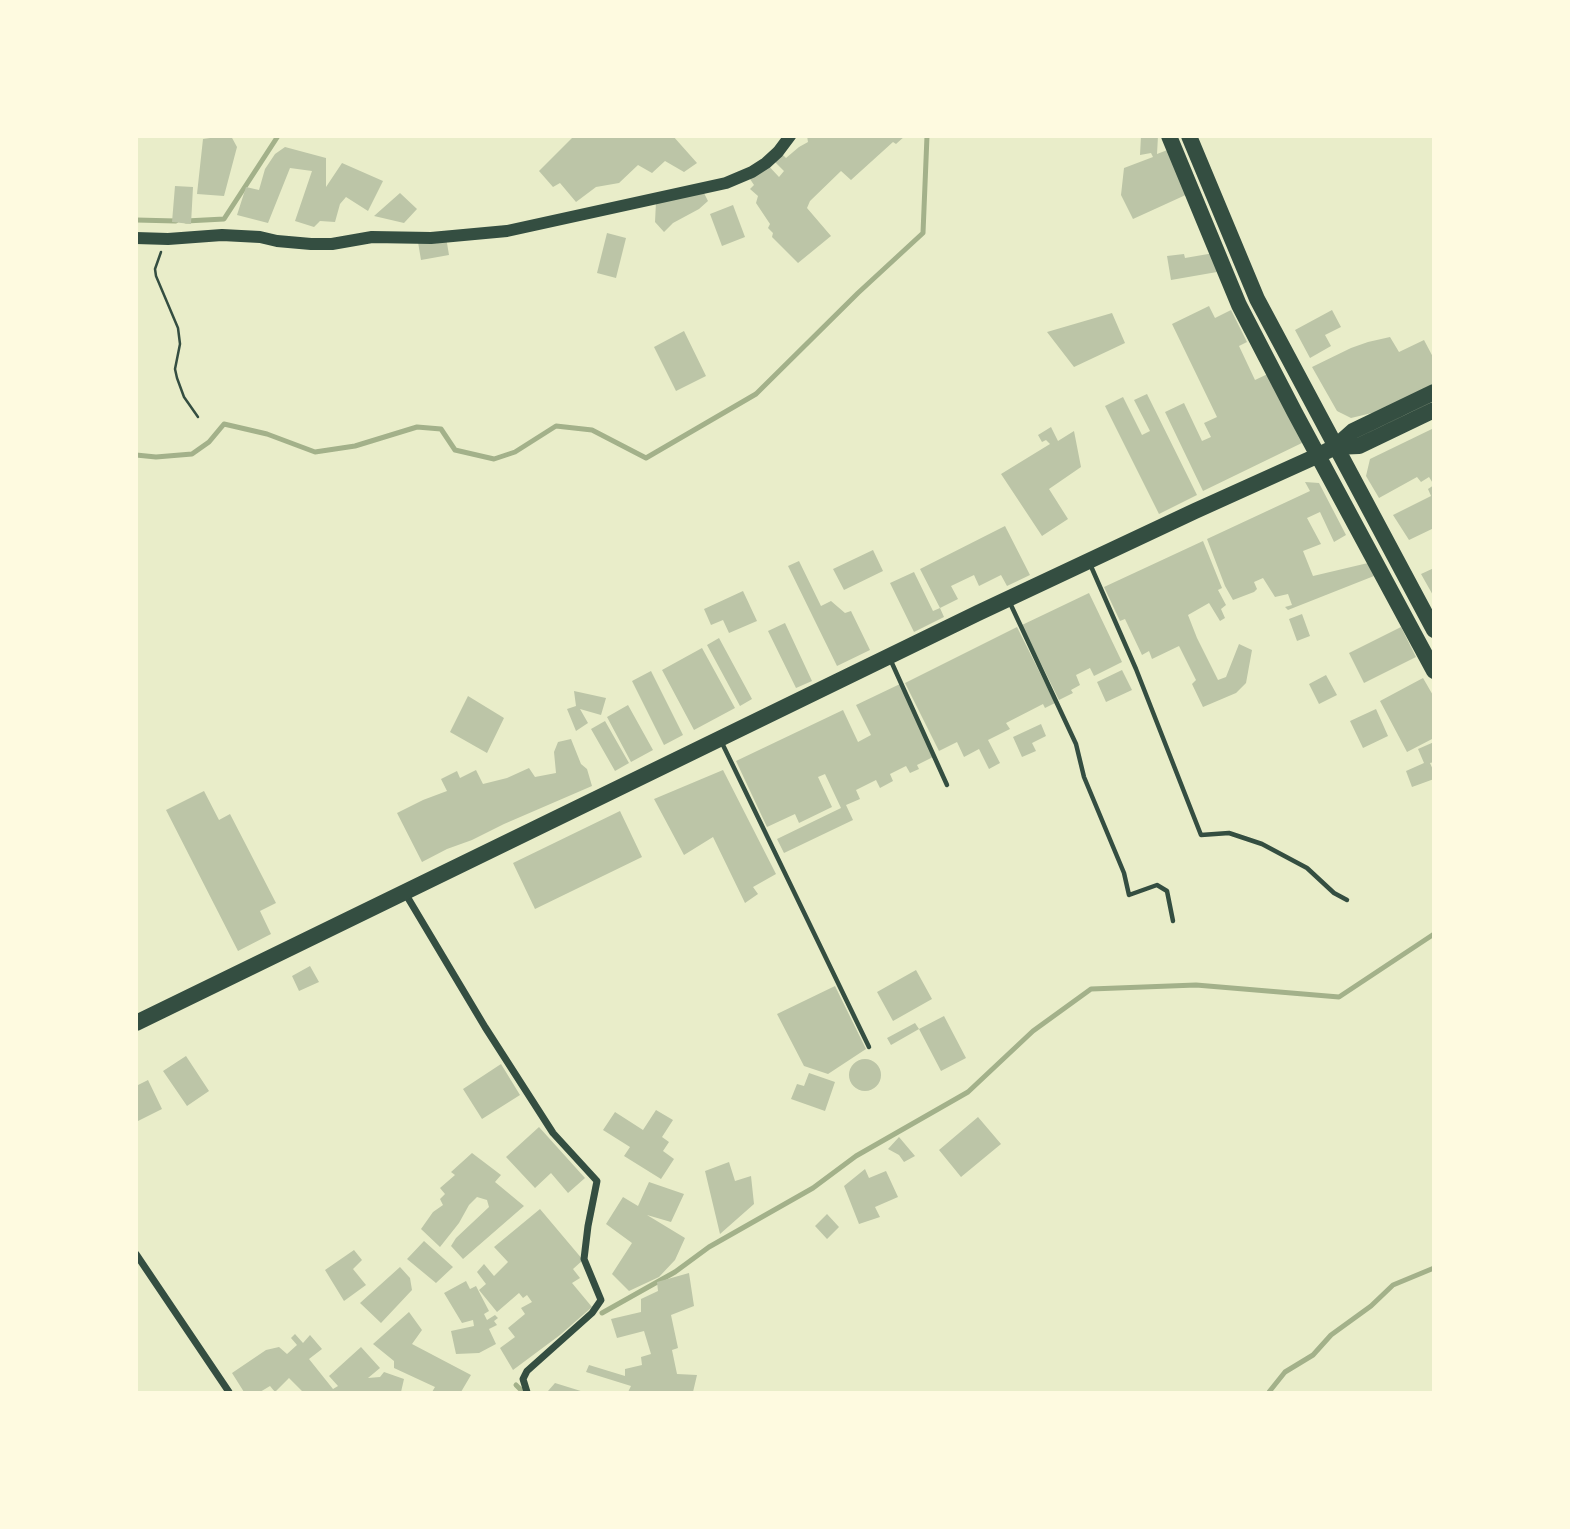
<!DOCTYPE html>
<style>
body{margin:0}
#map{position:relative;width:1570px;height:1529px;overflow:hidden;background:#e9edc9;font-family:"Noto Sans",sans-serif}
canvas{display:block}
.frame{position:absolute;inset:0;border:138px solid #fefae0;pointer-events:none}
</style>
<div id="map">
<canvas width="1570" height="1529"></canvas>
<div class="frame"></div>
</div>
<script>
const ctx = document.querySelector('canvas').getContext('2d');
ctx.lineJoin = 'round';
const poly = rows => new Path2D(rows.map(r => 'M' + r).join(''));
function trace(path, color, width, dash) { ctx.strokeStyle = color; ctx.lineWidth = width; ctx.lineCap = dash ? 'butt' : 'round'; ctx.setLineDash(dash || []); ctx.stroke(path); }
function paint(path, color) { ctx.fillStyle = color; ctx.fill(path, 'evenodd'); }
trace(poly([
 [136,220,176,221],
 [186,221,224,219,278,136],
 [136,455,156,457,192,454,209,442,224,424,267,434,315,452,355,446,417,427,441,429,455,450,494,459,515,452,556,426,592,430,646,458,756,394,858,293,923,233,927,136],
 [602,1313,675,1272,709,1247,813,1188,856,1156,968,1092,1033,1031,1091,989,1196,985,1339,997,1434,934],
 [516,1385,523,1392],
 [1269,1392,1285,1372,1313,1355,1331,1335,1371,1306,1393,1285,1434,1268]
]), '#a3b18a', 5);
paint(poly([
 [224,136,231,136,237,147,224,196,197,194,203,139],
 [574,136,673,136,697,163,684,172,665,161,652,173,638,165,619,183,596,187,576,202,560,183,553,187,539,171],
 [807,136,905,136,896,144,893,142,851,180,841,171,810,201,807,208,831,236,798,263,772,237,773,233,768,228,770,224,756,203,758,196,750,189,754,185,748,176,765,162,779,177,784,171,774,161,782,154,786,158,799,147,808,142],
 [1141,136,1158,136,1157,154,1170,149,1190,193,1133,219,1121,195,1124,168,1153,157,1151,153,1140,155],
 [285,147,326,158,326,187,342,163,383,181,368,211,346,197,340,204,335,222,320,221,314,227,295,221,312,171,290,168,268,223,237,215,246,187,259,190,265,169,275,154],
 [175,186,193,187,191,224,172,222],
 [701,187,708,201,699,209,673,223,664,232,655,222,656,202],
 [400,193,417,209,404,223,374,216],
 [733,205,745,237,722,246,710,214],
 [607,233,626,238,616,278,597,273],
 [446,237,449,255,421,260,418,242],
 [1214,253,1217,272,1171,280,1167,256,1184,254,1185,258],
 [1209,306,1215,318,1231,310,1247,342,1239,346,1255,380,1272,372,1306,441,1203,491,1165,412,1184,403,1202,441,1211,437,1204,423,1217,417,1172,324],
 [1332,310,1341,327,1325,335,1331,346,1310,358,1295,330],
 [1112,313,1125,343,1074,367,1047,332],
 [684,331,706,376,676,391,654,347],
 [1390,337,1399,352,1424,340,1434,359,1434,384,1376,412,1351,418,1337,411,1312,367,1351,348,1368,342],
 [1147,394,1197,495,1159,514,1105,406,1123,397,1142,435,1150,431,1134,400],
 [1051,427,1058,441,1074,431,1081,467,1049,489,1068,519,1042,536,1001,474,1050,444,1046,440,1042,442,1038,435],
 [1434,428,1434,485,1429,477,1421,482,1417,477,1379,498,1366,476,1370,459],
 [1305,482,1319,483,1346,535,1334,542,1320,512,1307,518,1321,544,1303,551,1313,576,1368,563,1374,576,1288,610,1285,607,1292,605,1288,594,1275,597,1263,578,1254,582,1257,589,1254,592,1233,600,1225,586,1207,539,1310,491],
 [1434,485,1434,528,1409,540,1393,515,1431,496,1428,489],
 [1005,526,1030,575,1007,586,1001,575,979,586,974,575,951,586,958,599,940,608,920,569],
 [1203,541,1222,588,1218,590,1226,605,1221,609,1225,618,1220,621,1209,603,1188,615,1197,638,1218,680,1226,677,1239,644,1252,650,1246,683,1236,693,1203,707,1192,684,1196,680,1179,646,1152,659,1149,651,1142,655,1125,619,1120,621,1104,587],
 [873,550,883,571,844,590,833,569],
 [799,561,821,606,831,601,845,613,851,611,870,650,837,666,788,566],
 [1434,568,1434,597,1421,574],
 [914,572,933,611,940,608,944,617,914,632,890,583],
 [743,591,757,621,729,633,723,620,711,625,704,609],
 [1089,593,1122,662,1094,676,1090,668,1076,675,1080,685,1071,690,1073,693,1059,700,1022,625],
 [1302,614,1310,636,1297,641,1289,619],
 [785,623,812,681,796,688,768,631],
 [1017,627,1055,703,1045,708,1043,704,1006,723,1010,729,988,740,1000,763,989,769,979,749,964,757,957,742,939,751,905,683],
 [1401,627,1416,657,1364,683,1349,653],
 [719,638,752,699,740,706,707,645],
 [702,648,735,708,694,730,662,670],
 [1122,670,1132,690,1106,702,1097,682],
 [651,671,683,735,664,745,632,681],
 [1326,675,1337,695,1319,704,1309,684],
 [1423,678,1434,697,1434,738,1407,752,1380,701],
 [900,684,935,756,917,765,919,769,910,773,906,766,890,774,893,781,880,788,876,780,856,790,860,799,846,805,853,820,784,853,777,839,841,808,825,774,818,777,832,807,799,823,795,814,767,827,736,761,843,710,858,742,871,735,856,705],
 [574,691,606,698,601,715,580,709,588,723,576,731,567,709,576,706],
 [468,696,504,718,487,753,450,732],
 [628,705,653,750,631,762,607,717],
 [1376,709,1388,736,1363,748,1350,721],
 [605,721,629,763,615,771,591,729],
 [1041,724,1046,736,1032,743,1036,751,1022,757,1013,737],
 [571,739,581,764,587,769,592,786,504,824,472,840,447,849,422,862,397,813,423,800,447,791,441,779,457,771,460,778,476,770,483,784,507,778,529,768,535,777,556,773,554,752,558,742],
 [1434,742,1434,762,1430,763,1434,772,1434,779,1412,787,1406,771,1424,763,1418,749],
 [723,770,776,874,753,887,758,894,745,903,713,837,684,855,654,799],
 [204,791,219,820,230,814,276,903,260,911,271,934,238,951,166,810],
 [620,811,642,857,535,909,513,863],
 [310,966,319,982,299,991,292,976],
 [916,970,932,999,893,1021,877,992],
 [835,986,866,1049,828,1074,804,1066,777,1014],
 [944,1016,966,1058,941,1071,919,1029],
 [915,1023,919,1029,891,1045,887,1038],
 [186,1056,209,1091,187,1106,163,1071],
 '849 1075a16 16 0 1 1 32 0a16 16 0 1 1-32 0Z',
 [501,1064,520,1095,482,1119,463,1089],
 [809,1073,835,1082,825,1111,791,1099,797,1084,804,1086],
 [148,1080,162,1109,136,1122,136,1086],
 [656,1110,673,1120,662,1137,669,1142,663,1151,674,1159,661,1179,624,1156,630,1147,603,1130,615,1112,643,1130],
 [978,1117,1001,1144,961,1177,939,1150],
 [539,1127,585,1178,568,1193,551,1173,535,1188,506,1157],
 [899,1137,915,1156,904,1162,899,1155,888,1149],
 [472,1153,501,1175,495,1182,524,1206,463,1259,451,1246,456,1238,489,1207,487,1200,477,1197,469,1205,459,1223,440,1247,421,1229,433,1212,443,1205,440,1199,445,1194,440,1188,455,1175,451,1172],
 [729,1162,735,1181,751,1176,754,1204,720,1234,705,1171],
 [865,1169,869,1178,886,1171,898,1197,875,1207,880,1217,859,1224,844,1186],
 [649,1182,684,1194,671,1222,647,1215,685,1238,675,1260,659,1277,629,1291,612,1274,632,1243,606,1224,623,1197,638,1206],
 [540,1209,583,1260,573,1269,580,1278,572,1283,592,1307,560,1335,513,1370,500,1348,515,1337,508,1328,525,1314,521,1308,532,1302,527,1295,523,1298,519,1293,497,1312,479,1290,486,1284,477,1272,484,1264,494,1276,508,1262,494,1247],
 [827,1214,839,1227,827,1239,815,1226],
 [424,1241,453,1267,436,1283,407,1259],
 [354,1250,362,1260,353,1269,366,1285,344,1301,325,1270],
 [400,1267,410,1278,412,1290,381,1323,360,1303],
 [689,1273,694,1306,671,1315,678,1348,672,1350,677,1374,697,1375,693,1392,662,1391,662,1392,628,1392,631,1386,586,1372,589,1365,625,1376,625,1369,642,1365,641,1357,651,1354,644,1331,617,1338,611,1319,641,1312,641,1299,658,1291,657,1282],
 [466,1281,470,1289,476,1286,489,1311,484,1314,487,1320,495,1315,498,1318,494,1321,497,1325,489,1329,496,1344,479,1353,456,1354,451,1331,474,1326,473,1320,462,1323,444,1293],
 [409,1312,422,1330,412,1344,471,1375,461,1392,432,1392,435,1387,394,1368,394,1361,373,1344],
 [295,1334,303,1343,310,1335,322,1349,309,1359,333,1389,338,1386,329,1376,361,1347,380,1368,368,1378,380,1377,384,1372,404,1379,401,1392,303,1392,289,1378,275,1392,270,1386,260,1392,244,1392,232,1373,266,1350,279,1347,287,1354,297,1345,291,1338],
 [555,1383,584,1392,549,1392,548,1391]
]), '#bcc5a7');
trace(poly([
 [161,252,155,269,156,276,178,328,180,344,175,369,177,378,184,397,198,417]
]), '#344e41', 2.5);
trace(poly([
 [1090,564,1136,669,1201,835,1229,833,1262,844,1307,868,1334,893,1347,900],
 [1010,603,1076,744,1084,777,1124,873,1129,895,1157,885,1167,891,1173,921],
 [891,661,947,785],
 [722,743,869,1047]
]), '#344e41', 4.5);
trace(poly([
 [405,893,485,1027,553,1133,597,1181,588,1226,584,1259,601,1300,592,1313,527,1371,523,1379,527,1392],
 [136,1254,229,1392]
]), '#344e41', 7);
trace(poly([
 [136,238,168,239,222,235,260,237,277,241,311,244,332,244,372,237,431,238,507,231,726,183,752,172,766,163,778,152,790,136]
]), '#344e41', 12);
trace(poly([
 [1169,136,1239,305,1295,413,1434,671],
 [1189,136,1257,299,1434,630],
 [1335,447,1359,446,1434,410],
 [136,1023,978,613,1195,511,1319,455,1335,447,1353,431,1434,392]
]), '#344e41', 16);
</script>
